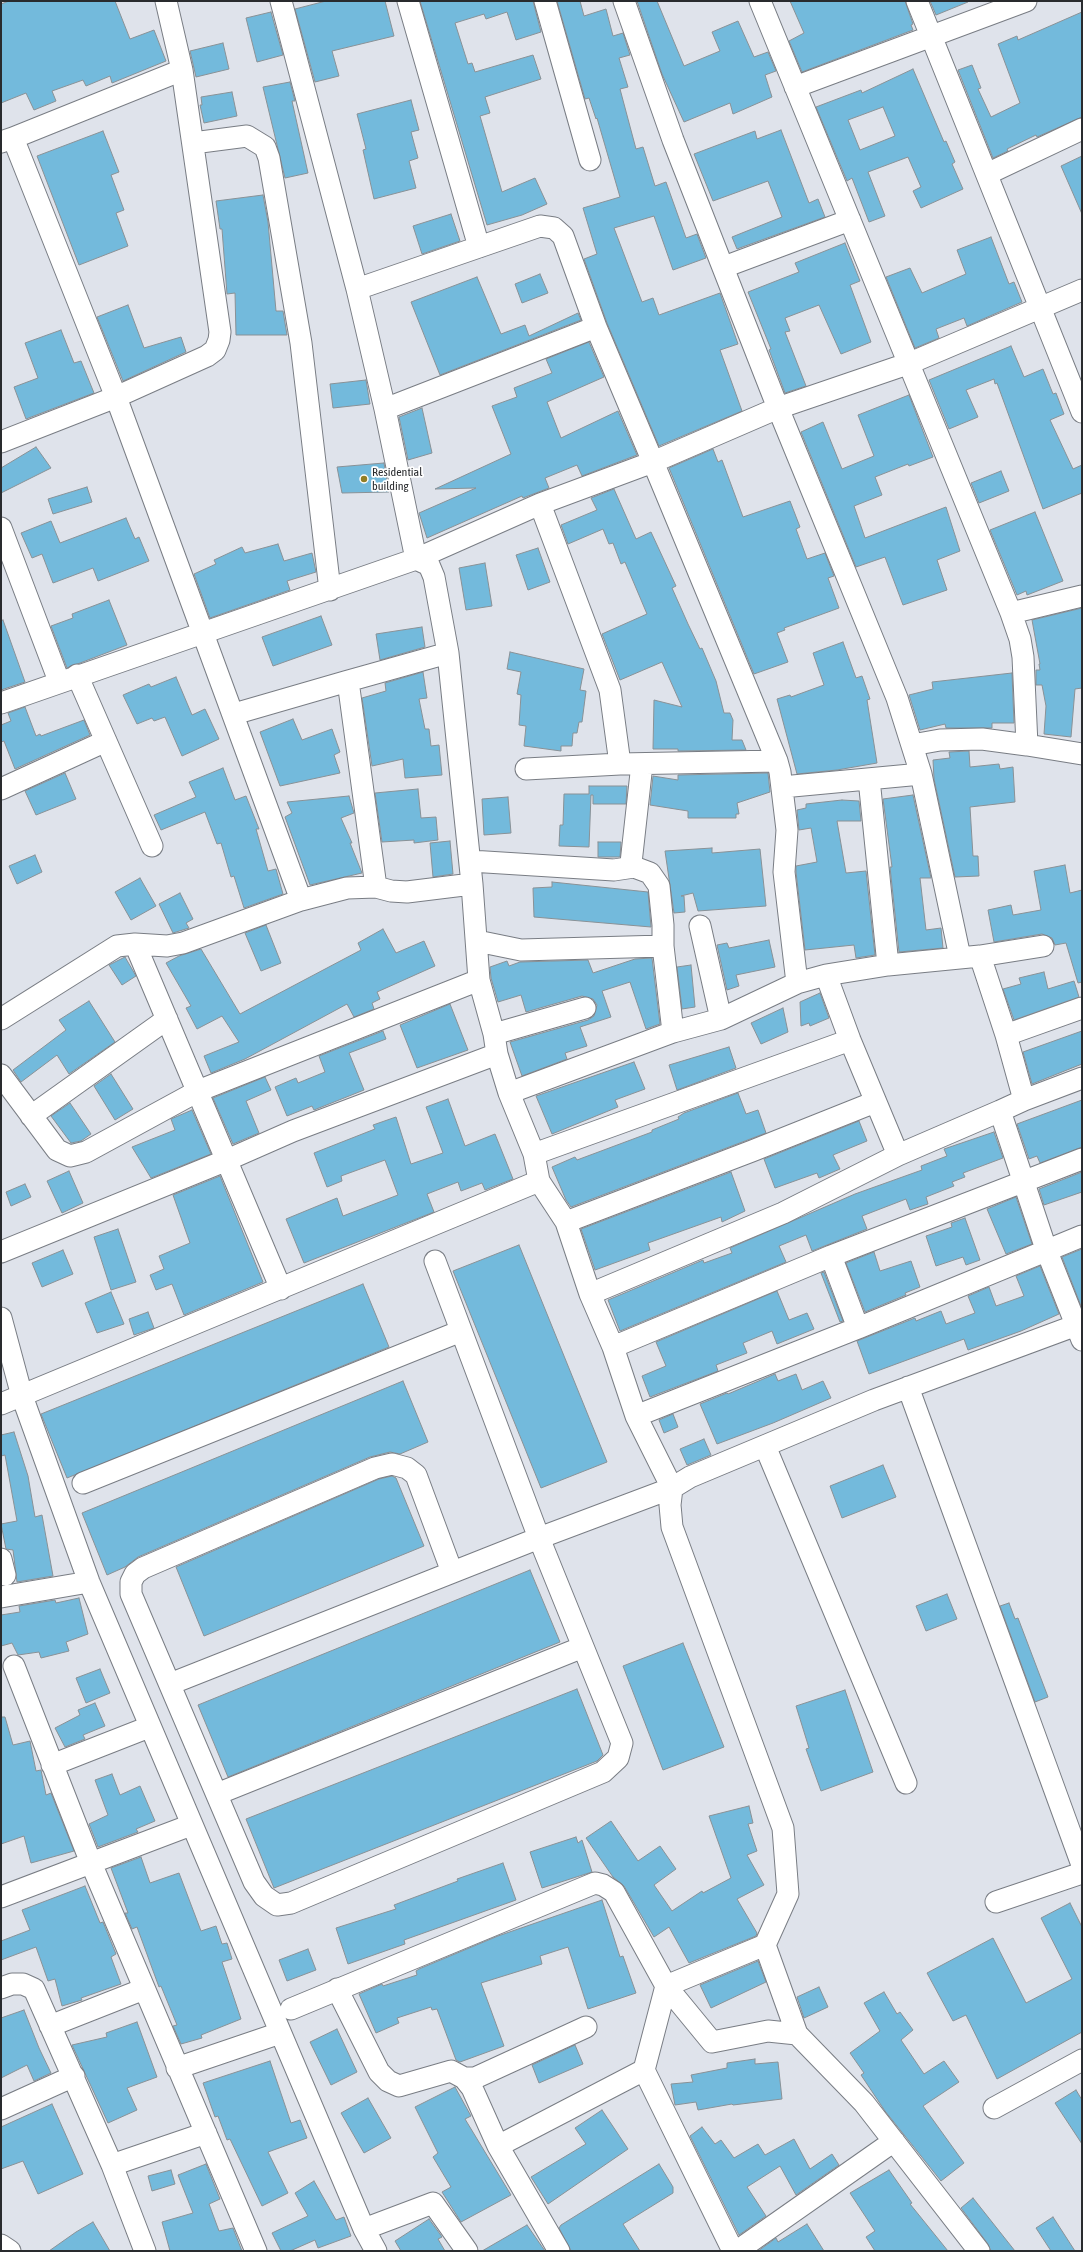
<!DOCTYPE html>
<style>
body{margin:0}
#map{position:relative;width:1083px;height:2252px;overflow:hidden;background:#dfe3eb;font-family:"Asap Condensed",sans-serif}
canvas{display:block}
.frame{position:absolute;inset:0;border:2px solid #292b2e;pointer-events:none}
</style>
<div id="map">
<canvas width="1083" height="2252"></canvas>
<div class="frame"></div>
</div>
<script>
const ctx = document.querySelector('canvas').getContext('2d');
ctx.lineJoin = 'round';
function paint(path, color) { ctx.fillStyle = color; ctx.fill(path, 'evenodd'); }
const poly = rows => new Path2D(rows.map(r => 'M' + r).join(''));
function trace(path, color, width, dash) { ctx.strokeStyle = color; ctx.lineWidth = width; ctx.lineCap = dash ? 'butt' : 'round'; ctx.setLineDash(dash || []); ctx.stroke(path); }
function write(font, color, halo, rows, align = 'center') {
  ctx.font = font + ' "Asap Condensed",sans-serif'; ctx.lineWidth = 3.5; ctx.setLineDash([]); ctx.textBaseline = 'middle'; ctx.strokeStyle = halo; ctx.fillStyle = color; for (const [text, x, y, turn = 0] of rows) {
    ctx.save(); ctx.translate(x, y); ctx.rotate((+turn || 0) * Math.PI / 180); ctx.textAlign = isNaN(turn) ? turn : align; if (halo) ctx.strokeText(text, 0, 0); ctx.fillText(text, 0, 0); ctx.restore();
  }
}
const building = poly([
 [9,1,115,1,130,39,154,30,166,61,112,83,110,76,86,86,83,80,52,91,56,101,34,110,26,93,1,103,1,4,9,1],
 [326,1,385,1,394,36,332,51,339,76,315,82,295,9,326,1],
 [420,1,533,1,541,32,516,40,507,12,486,19,484,14,455,23,468,64,472,63,475,72,533,55,541,79,485,97,490,113,480,116,502,192,535,178,547,204,522,215,487,225,420,1],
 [557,1,580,1,584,16,606,9,613,36,623,33,630,55,619,58,628,87,620,89,636,149,643,147,655,186,666,182,686,238,697,234,706,258,673,270,654,216,614,228,642,302,653,298,659,315,720,293,738,344,720,350,742,411,659,446,607,323,584,259,597,254,583,208,620,197,597,118,596,119,589,98,585,99,557,1],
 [637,1,657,1,684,66,720,51,712,32,738,21,754,57,768,52,776,71,765,75,772,97,733,114,730,103,684,122,662,74,637,1],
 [790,1,905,1,913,24,911,25,913,30,802,72,789,41,804,33,790,1],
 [930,1,968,1,968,2,936,15,930,1],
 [271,12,283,55,257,62,246,18,271,12],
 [1082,12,1082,117,1037,137,1036,135,1007,149,1008,151,993,158,958,70,972,65,981,88,978,89,991,117,1020,103,998,44,1017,36,1018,40,1082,12],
 [223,43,229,69,196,77,190,51,223,43],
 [913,69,944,142,946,141,955,162,952,164,963,189,921,208,913,191,921,187,908,157,868,172,885,216,869,222,852,178,847,181,816,107,861,90,862,93,913,69],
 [883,107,895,136,860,150,848,120,883,107],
 [290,82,295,101,292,101,308,173,285,178,263,87,290,82],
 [232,92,237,116,204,123,200,105,202,105,201,97,232,92],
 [411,100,419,130,411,132,418,158,409,161,416,188,374,199,363,150,366,149,357,114,411,100],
 [781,130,809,203,818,199,825,217,737,249,732,237,782,217,768,181,713,201,694,154,755,131,757,139,781,130],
 [103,131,119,172,111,175,124,210,116,213,128,246,79,265,37,156,103,131],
 [1082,156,1082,214,1061,166,1082,156],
 [263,195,268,222,276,311,283,311,287,335,236,335,235,293,227,294,222,229,220,229,216,201,263,195],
 [451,214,460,241,422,254,413,226,451,214],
 [991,237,1009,284,1014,282,1022,302,967,326,964,318,936,329,939,338,915,348,886,277,910,268,922,293,966,274,957,250,991,237],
 [845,243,860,281,850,285,871,342,841,354,819,305,785,318,790,331,785,332,806,386,785,393,769,350,771,349,748,292,799,272,795,263,845,243],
 [540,274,548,293,522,303,515,284,540,274],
 [477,277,501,334,525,325,529,336,578,313,581,320,440,375,411,302,477,277],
 [128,305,144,348,181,337,186,352,123,381,97,317,128,305],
 [61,330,74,363,81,361,94,393,26,419,14,387,38,378,25,343,61,330],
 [589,342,604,377,547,402,561,438,618,411,637,455,582,476,577,465,545,478,549,488,523,498,522,496,427,538,419,513,476,488,435,489,511,454,492,406,517,397,514,388,552,373,546,359,589,342],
 [1011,346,1024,377,1043,369,1053,394,1056,393,1064,414,1050,420,1073,469,1082,465,1082,493,1043,509,997,383,995,384,994,379,966,390,978,417,949,429,929,380,1011,346],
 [366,380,370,404,333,408,330,384,366,380],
 [909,395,933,457,909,466,908,464,875,477,882,495,854,506,865,538,946,507,960,551,937,560,947,590,903,605,885,557,856,567,801,432,823,422,842,469,874,456,858,415,909,395],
 [422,408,432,453,408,460,399,417,422,408],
 [36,447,51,468,1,493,1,468,36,447],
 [713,449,718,462,722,460,743,517,790,501,800,527,796,529,807,559,825,553,834,576,828,578,839,608,784,628,785,630,777,633,788,662,754,674,669,468,713,449],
 [384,463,389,492,342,493,337,467,384,463],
 [1001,471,1009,491,979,503,971,483,1001,471],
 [87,487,92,502,53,514,48,499,87,487],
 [614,489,636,539,651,532,676,586,672,588,688,624,700,649,702,648,716,681,724,713,730,713,733,720,732,740,742,740,746,750,678,751,678,749,653,749,654,700,682,707,662,662,620,680,602,634,647,614,625,562,621,564,613,543,609,544,603,529,568,544,561,525,597,510,591,498,614,489],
 [1035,512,1063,581,1027,595,1026,591,1017,595,990,530,1035,512],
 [126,518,135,539,139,537,149,561,98,581,93,568,53,583,42,554,32,558,21,533,51,521,60,543,126,518],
 [278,544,284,561,312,553,316,572,287,581,290,590,210,618,194,574,216,564,214,560,242,547,245,553,278,544],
 [538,548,550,582,528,590,516,555,538,548],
 [485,563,492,606,466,610,459,568,485,563],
 [109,600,127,645,67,668,51,626,73,618,72,614,109,600],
 [1082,608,1082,688,1075,689,1071,737,1044,734,1046,706,1042,685,1036,685,1036,670,1040,670,1039,664,1040,664,1032,620,1082,608],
 [321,616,332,645,273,666,262,637,321,616],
 [3,620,25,682,1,690,1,621,3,620],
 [422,627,425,647,380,660,376,634,422,627],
 [843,642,856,678,862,676,870,699,867,700,877,763,837,770,797,774,777,699,790,695,791,697,824,685,813,653,843,642],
 [510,652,584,669,580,690,586,691,582,722,579,722,577,733,573,733,572,746,561,746,561,751,524,746,526,726,519,725,521,695,517,694,521,672,507,669,510,652],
 [423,672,427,698,419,699,425,729,429,729,431,746,439,745,442,775,405,778,403,759,372,766,362,698,386,691,385,683,423,672],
 [1012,673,1014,723,992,723,992,728,946,728,945,724,920,730,909,695,933,689,932,682,1012,673],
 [176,677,192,715,205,709,219,739,182,756,165,717,154,721,152,718,137,724,123,695,149,684,151,687,176,677],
 [25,707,36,736,40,734,41,736,84,720,90,735,15,769,4,741,1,742,1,725,11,721,8,713,25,707],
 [293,719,302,740,332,729,340,752,334,755,340,773,280,786,260,732,293,719],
 [969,751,970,767,999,764,1000,769,1013,767,1015,802,970,807,973,856,978,856,979,876,955,877,934,779,933,760,950,758,949,752,969,751],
 [223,768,235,800,246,796,259,829,256,829,268,871,276,869,283,894,244,908,234,876,231,877,221,843,217,844,205,812,161,830,154,815,196,797,189,782,223,768],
 [65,773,76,799,36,815,25,791,65,773],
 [768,773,770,792,737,803,739,814,736,814,736,818,688,818,688,811,650,805,653,776,678,780,678,775,768,773],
 [589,786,627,786,626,804,593,804,593,795,591,795,589,847,559,846,560,825,563,825,564,794,589,794,589,786],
 [418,789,421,818,436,817,438,840,414,843,414,840,382,842,375,793,418,789],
 [913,795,931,878,920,878,926,930,941,928,943,948,899,952,890,867,892,867,883,799,913,795],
 [349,796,354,813,341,818,352,843,350,843,362,873,310,885,285,817,292,813,287,802,349,796],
 [508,797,511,833,484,835,482,799,508,797],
 [842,800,859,801,861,821,837,821,846,873,866,871,875,955,856,958,854,945,805,950,796,872,796,866,817,862,811,828,799,830,797,810,806,808,806,804,842,800],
 [450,841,453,874,433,877,430,843,450,841],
 [598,842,621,842,620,857,598,857,598,842],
 [712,848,712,853,760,849,766,906,698,911,693,893,681,896,684,896,685,912,674,913,665,851,712,848],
 [35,855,42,872,17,884,9,866,35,855],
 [1065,865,1070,893,1082,890,1082,982,1078,983,1066,943,1055,945,1052,938,1042,934,994,942,988,910,1011,905,1013,915,1041,910,1034,871,1065,865],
 [140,878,156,906,131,920,115,892,140,878],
 [552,882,648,892,651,927,534,917,533,888,552,887,552,882],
 [180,893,193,919,186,923,189,928,173,933,159,904,180,893],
 [266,925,281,963,261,971,245,933,266,925],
 [383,929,396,953,424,941,435,966,377,992,380,999,372,1003,374,1009,354,1017,347,1004,245,1059,211,1073,204,1056,239,1042,222,1016,197,1029,186,1008,191,1006,166,963,179,956,201,949,240,1014,361,950,358,943,383,929],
 [769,940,775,967,736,975,739,986,727,990,717,945,727,943,729,948,769,940],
 [125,957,136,976,122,985,109,965,125,957],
 [652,958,660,1024,646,1029,630,982,602,991,611,1017,580,1027,587,1046,565,1053,567,1059,522,1076,510,1042,588,1020,594,1016,597,1005,593,999,582,996,526,1012,521,995,498,1002,491,978,490,967,507,961,509,966,520,962,588,960,593,973,635,959,652,958],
 [691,965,695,1007,682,1009,677,967,691,965],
 [1044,972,1048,989,1074,981,1079,997,1014,1020,1003,989,1021,984,1019,978,1044,972],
 [820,993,829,1018,810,1026,809,1023,801,1026,800,1002,820,993],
 [89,1001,115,1042,69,1074,57,1055,21,1082,13,1070,66,1030,59,1020,89,1001],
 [450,1004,468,1050,417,1068,400,1025,450,1004],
 [783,1008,788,1032,761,1044,751,1023,783,1008],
 [383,1031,386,1039,349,1053,364,1090,314,1110,312,1106,287,1116,275,1087,296,1078,298,1083,325,1072,319,1056,383,1031],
 [1082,1031,1082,1064,1032,1084,1023,1052,1082,1031],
 [729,1047,736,1068,677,1090,669,1065,729,1047],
 [634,1062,645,1089,615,1100,618,1107,552,1134,536,1096,634,1062],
 [111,1074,133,1109,115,1120,94,1086,111,1074],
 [265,1077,271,1090,246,1101,259,1133,233,1144,213,1098,265,1077],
 [738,1093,746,1114,758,1110,766,1133,571,1207,566,1200,552,1167,575,1157,577,1160,652,1132,652,1130,679,1119,678,1117,684,1113,738,1093],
 [448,1099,465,1146,495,1134,513,1179,485,1190,482,1183,461,1191,458,1182,427,1194,434,1212,304,1263,286,1219,337,1198,343,1216,398,1195,385,1160,341,1176,342,1181,327,1187,314,1153,375,1129,373,1125,396,1117,411,1164,443,1153,426,1107,448,1099],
 [1082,1100,1082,1147,1040,1163,1037,1156,1029,1159,1017,1124,1082,1100],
 [70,1103,91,1134,81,1141,71,1143,51,1116,70,1103],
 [192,1110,211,1154,151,1178,132,1147,175,1130,171,1119,192,1110],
 [859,1121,867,1141,833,1155,840,1169,819,1178,817,1173,775,1188,764,1159,859,1121],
 [994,1132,1003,1158,963,1173,965,1177,952,1182,954,1186,926,1197,928,1204,910,1210,906,1199,862,1216,867,1229,812,1251,806,1235,779,1246,786,1262,620,1331,608,1300,703,1260,704,1263,732,1253,730,1248,855,1194,922,1170,921,1166,947,1156,944,1149,994,1132],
 [69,1171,83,1203,62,1213,47,1181,69,1171],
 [731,1172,745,1211,722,1222,721,1217,648,1243,650,1250,595,1270,581,1229,731,1172],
 [1082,1172,1082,1192,1044,1205,1039,1189,1082,1172],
 [220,1176,263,1282,184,1315,172,1284,156,1290,150,1275,164,1269,159,1256,190,1243,173,1195,220,1176],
 [25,1184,31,1197,11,1206,6,1192,25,1184],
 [1016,1197,1032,1244,1006,1254,987,1209,1016,1197],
 [965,1218,980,1260,966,1265,963,1257,936,1266,926,1236,952,1227,951,1223,965,1218],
 [118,1229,136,1282,111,1290,94,1237,118,1229],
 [519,1245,607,1462,541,1488,453,1271,519,1245],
 [1082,1249,1082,1305,1081,1306,1062,1257,1082,1249],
 [63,1250,73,1274,42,1287,32,1263,63,1250],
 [874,1252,880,1271,911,1261,920,1287,905,1293,906,1295,865,1312,846,1263,874,1252],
 [1040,1266,1059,1314,1021,1331,968,1350,964,1339,869,1374,857,1341,915,1318,916,1321,941,1311,946,1324,975,1313,968,1296,989,1287,996,1306,1024,1296,1016,1276,1040,1266],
 [824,1272,843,1321,840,1322,821,1273,824,1272],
 [363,1284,389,1347,67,1478,41,1414,363,1284],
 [777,1291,789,1320,807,1313,814,1329,777,1344,772,1331,743,1343,747,1353,716,1365,718,1371,650,1397,642,1376,666,1366,656,1342,777,1291],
 [111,1292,124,1324,97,1333,85,1303,111,1292],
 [148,1312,154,1328,134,1335,129,1319,148,1312],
 [775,1374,778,1381,796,1374,802,1390,823,1381,831,1398,773,1423,717,1444,700,1404,727,1393,728,1394,775,1374],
 [403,1381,428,1442,400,1454,390,1452,370,1457,138,1557,125,1567,107,1575,82,1513,403,1381],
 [673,1414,678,1427,664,1433,659,1420,673,1414],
 [14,1432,28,1476,35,1517,42,1515,53,1576,17,1582,13,1550,6,1549,1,1524,17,1521,5,1455,1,1456,1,1435,14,1432],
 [704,1439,711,1455,687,1465,680,1449,704,1439],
 [883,1465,896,1497,842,1518,830,1486,883,1465],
 [392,1476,396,1478,424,1546,204,1636,176,1567,379,1479,392,1476],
 [530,1570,560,1642,228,1777,198,1705,530,1570],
 [947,1594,957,1619,926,1631,916,1606,947,1594],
 [79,1598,88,1634,66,1642,69,1651,41,1658,39,1652,18,1655,12,1643,1,1646,1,1615,20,1612,19,1606,55,1600,56,1603,79,1598],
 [1009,1603,1015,1619,1018,1618,1048,1697,1035,1702,1000,1606,1009,1603],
 [683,1643,724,1747,663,1770,623,1666,683,1643],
 [100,1669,110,1693,86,1703,76,1678,100,1669],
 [577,1689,603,1755,597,1761,274,1888,246,1819,577,1689],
 [845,1690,873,1772,821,1791,806,1749,809,1748,796,1706,845,1690],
 [95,1703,105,1726,83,1735,85,1739,65,1747,55,1728,80,1715,78,1710,95,1703],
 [1,1717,5,1717,13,1745,30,1741,36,1771,41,1770,46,1795,51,1793,74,1851,31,1863,24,1836,1,1844,1,1717],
 [112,1774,120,1795,140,1786,155,1821,136,1829,138,1832,98,1847,89,1824,108,1815,95,1780,112,1774],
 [749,1806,753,1823,748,1824,757,1851,747,1855,764,1885,737,1899,757,1933,756,1936,689,1963,669,1927,654,1937,624,1886,613,1877,586,1838,611,1821,638,1861,660,1846,676,1869,654,1885,672,1911,702,1891,703,1893,731,1878,709,1816,749,1806],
 [576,1837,578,1843,582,1840,592,1872,542,1888,530,1852,576,1837],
 [141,1857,150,1883,179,1873,201,1931,216,1926,222,1944,227,1943,232,1959,222,1962,241,2019,201,2035,202,2038,181,2044,173,2026,177,2025,161,1986,159,1987,137,1927,132,1929,125,1913,128,1913,111,1868,141,1857],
 [503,1863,516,1900,404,1940,405,1944,348,1964,336,1928,396,1909,394,1905,458,1881,457,1879,503,1863],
 [85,1886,100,1923,103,1922,116,1954,111,1957,121,1984,81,1998,82,2000,62,2006,55,1979,48,1981,36,1947,1,1960,1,1941,30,1930,22,1910,85,1886],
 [602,1900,620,1957,623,1956,636,1993,588,2009,568,1947,540,1956,542,1964,481,1983,504,2046,460,2062,456,2060,437,2009,432,2010,431,2007,397,2018,399,2023,376,2033,359,1994,382,1984,383,1986,417,1975,416,1971,419,1969,498,1936,602,1900],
 [1070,1903,1082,1927,1082,2032,997,2079,966,2015,953,2021,927,1973,993,1938,1026,2003,1072,1979,1041,1918,1070,1903],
 [308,1949,316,1970,287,1981,279,1960,308,1949],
 [758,1961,766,1982,711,2008,700,1985,758,1961],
 [819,1987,828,2007,804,2018,797,1997,819,1987],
 [884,1992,897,2014,900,2012,913,2030,901,2040,924,2074,944,2061,959,2082,923,2106,964,2163,941,2181,885,2111,861,2075,864,2073,850,2053,880,2031,864,2003,884,1992],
 [24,2010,39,2048,51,2073,34,2081,27,2065,1,2078,1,2018,24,2010],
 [137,2022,157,2077,127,2088,137,2110,108,2123,72,2045,107,2037,106,2033,137,2022],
 [337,2029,357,2072,331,2085,310,2042,337,2029],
 [575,2045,583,2064,539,2083,532,2065,575,2045],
 [755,2059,755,2064,778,2062,782,2099,733,2105,732,2104,698,2110,696,2102,675,2105,671,2084,693,2082,691,2075,727,2068,727,2063,755,2059],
 [270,2061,291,2123,300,2120,307,2138,268,2152,288,2193,262,2206,230,2139,227,2140,218,2116,215,2117,203,2083,270,2061],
 [455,2087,471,2116,465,2119,511,2195,461,2222,442,2192,451,2187,433,2157,438,2153,415,2107,455,2087],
 [1076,2090,1082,2100,1082,2144,1055,2103,1076,2090],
 [368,2098,391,2138,364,2153,341,2113,368,2098],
 [52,2104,83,2174,38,2194,23,2161,1,2169,1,2127,52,2104],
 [602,2110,628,2149,548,2204,531,2177,586,2144,575,2128,602,2110],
 [702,2127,715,2144,721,2140,734,2158,758,2144,765,2155,794,2139,810,2169,832,2154,839,2165,796,2195,780,2166,747,2187,766,2216,739,2235,690,2136,702,2127],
 [206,2164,220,2199,209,2204,219,2231,233,2228,242,2251,170,2251,162,2222,193,2213,178,2175,206,2164],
 [659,2164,673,2187,673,2193,623,2224,640,2251,571,2251,559,2228,561,2225,659,2164],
 [171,2170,175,2184,152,2191,148,2176,171,2170],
 [889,2170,912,2203,910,2204,948,2251,875,2251,866,2237,875,2231,850,2193,889,2170],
 [314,2181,336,2220,344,2217,351,2236,318,2248,315,2240,290,2251,281,2251,272,2233,308,2216,295,2193,314,2181],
 [973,2198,1015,2251,991,2251,988,2244,961,2208,973,2198],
 [1053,2217,1075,2251,1051,2251,1036,2228,1053,2217],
 [429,2219,440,2234,442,2237,438,2239,445,2251,401,2251,395,2241,429,2219],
 [93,2222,110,2251,49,2251,76,2232,93,2222],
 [807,2224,824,2251,758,2251,776,2238,778,2242,807,2224],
 [527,2225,545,2251,482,2251,527,2225]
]);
paint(building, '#73badc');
trace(building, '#899196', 1);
const minor = poly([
 [281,1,357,289],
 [408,1,479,247],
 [545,1,590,160],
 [624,1,673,140,778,408,897,698,921,774,960,957],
 [760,1,1011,613,1020,639,1023,657,1027,745,1082,754],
 [917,1,1082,412],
 [182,70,220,332,219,340,215,350,207,356,116,397,301,900],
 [795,87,1026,1],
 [13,138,182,70,166,1],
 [1,142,13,138,116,397,1,442],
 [193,143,247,136,265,147,269,158,301,343,330,590],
 [987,174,1082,129],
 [724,267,850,220],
 [385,409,596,327],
 [540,504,610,690,620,764],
 [1,528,59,681],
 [1011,613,1082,596],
 [77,675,152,846],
 [1,703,416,559,429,565,434,577,448,653,472,884,479,980,494,1034,497,1054,509,1093,534,1154,539,1181,566,1222,590,1294,613,1347,636,1416,672,1488,539,1538,622,1743,618,1758,603,1772,291,1903,277,1905,264,1896,254,1882,131,1594,131,1582,135,1574,143,1568,375,1468,392,1464,407,1468,416,1475,452,1572],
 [234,714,348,681],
 [912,745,940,740,982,739,1027,745],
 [526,769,620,764,777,761],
 [869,779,888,965],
 [782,787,921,774],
 [1,789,106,741],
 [470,861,614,870,634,867,631,863,642,764],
 [634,867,650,873,659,886,663,925,663,946,673,1032],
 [376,887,348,681,448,653],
 [700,926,721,1019],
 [477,941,521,950,663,946],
 [135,944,281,1289],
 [980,956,1006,1035,1024,1100,1000,1111,1046,1249,1082,1340],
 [826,975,850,1040,898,1155,1000,1111],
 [797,983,784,872,787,830,780,772,777,761,653,462,596,327,563,236,554,228,540,226,357,289,385,409,416,559,540,504,653,462,778,408,910,363,1082,290],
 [1,1019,117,946,135,944,167,946,183,943,301,900,347,888,376,887,391,891,407,892,472,884],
 [494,1034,585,1008],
 [1006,1035,1082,1008],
 [1,1075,57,1150,70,1156,86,1152,198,1091,479,980],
 [509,1093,673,1032,721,1019,797,983,826,975,888,965,980,956,1043,946],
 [1024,1100,1082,1078],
 [31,1116,167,1019],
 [534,1154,850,1040],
 [566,1222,752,1151,875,1102],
 [1,1252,227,1160,293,1131,497,1054],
 [831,1256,858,1328,1082,1236],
 [590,1294,783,1213,898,1155],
 [1,1318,22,1396,89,1582,364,2229,376,2251],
 [613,1347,831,1256,1082,1159],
 [908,1387,1082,1865],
 [1,1404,539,1181],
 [636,1416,858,1328],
 [765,1446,906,1783],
 [83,1483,461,1331],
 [1,1559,5,1575],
 [1,1597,89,1582],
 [14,1666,91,1863,256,2251],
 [170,1684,539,1538,435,1261],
 [52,1765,149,1727],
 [217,1794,583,1647],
 [1,1897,191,1825],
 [996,1902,1082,1873],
 [666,1986,644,2070,733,2251],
 [666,1986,765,1945],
 [1,1988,12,1984,23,1984,34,1989,112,2165,145,2251],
 [337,1989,379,2072,388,2081,399,2086,451,2071,464,2078,472,2088,498,2146,559,2251],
 [291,2009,595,1883,603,1885,614,1892,666,1986,712,2042,768,2031,797,2034],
 [50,2026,144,1989],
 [177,2068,280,2033],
 [464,2078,475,2078,586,2027],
 [994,2108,1082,2060],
 [1,2109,74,2076],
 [498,2146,644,2070],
 [112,2165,206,2133],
 [364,2229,433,2203,467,2251],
 [1,2245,10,2251],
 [737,2251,894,2141],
 [979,2251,864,2103,797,2034,765,1945,788,1894,783,1828,672,1527,670,1505,672,1488,690,1477,874,1400,1082,1323]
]);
trace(minor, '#797d84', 23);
trace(minor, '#fff', 21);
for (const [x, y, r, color] of [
 [364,479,4,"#927e25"]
]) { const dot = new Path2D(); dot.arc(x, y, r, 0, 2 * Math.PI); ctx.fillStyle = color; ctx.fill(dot); trace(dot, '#fff', 1.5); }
write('12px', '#292b2e', '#fff', [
 ["Residential",372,472],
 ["building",372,486]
], 'left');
</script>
